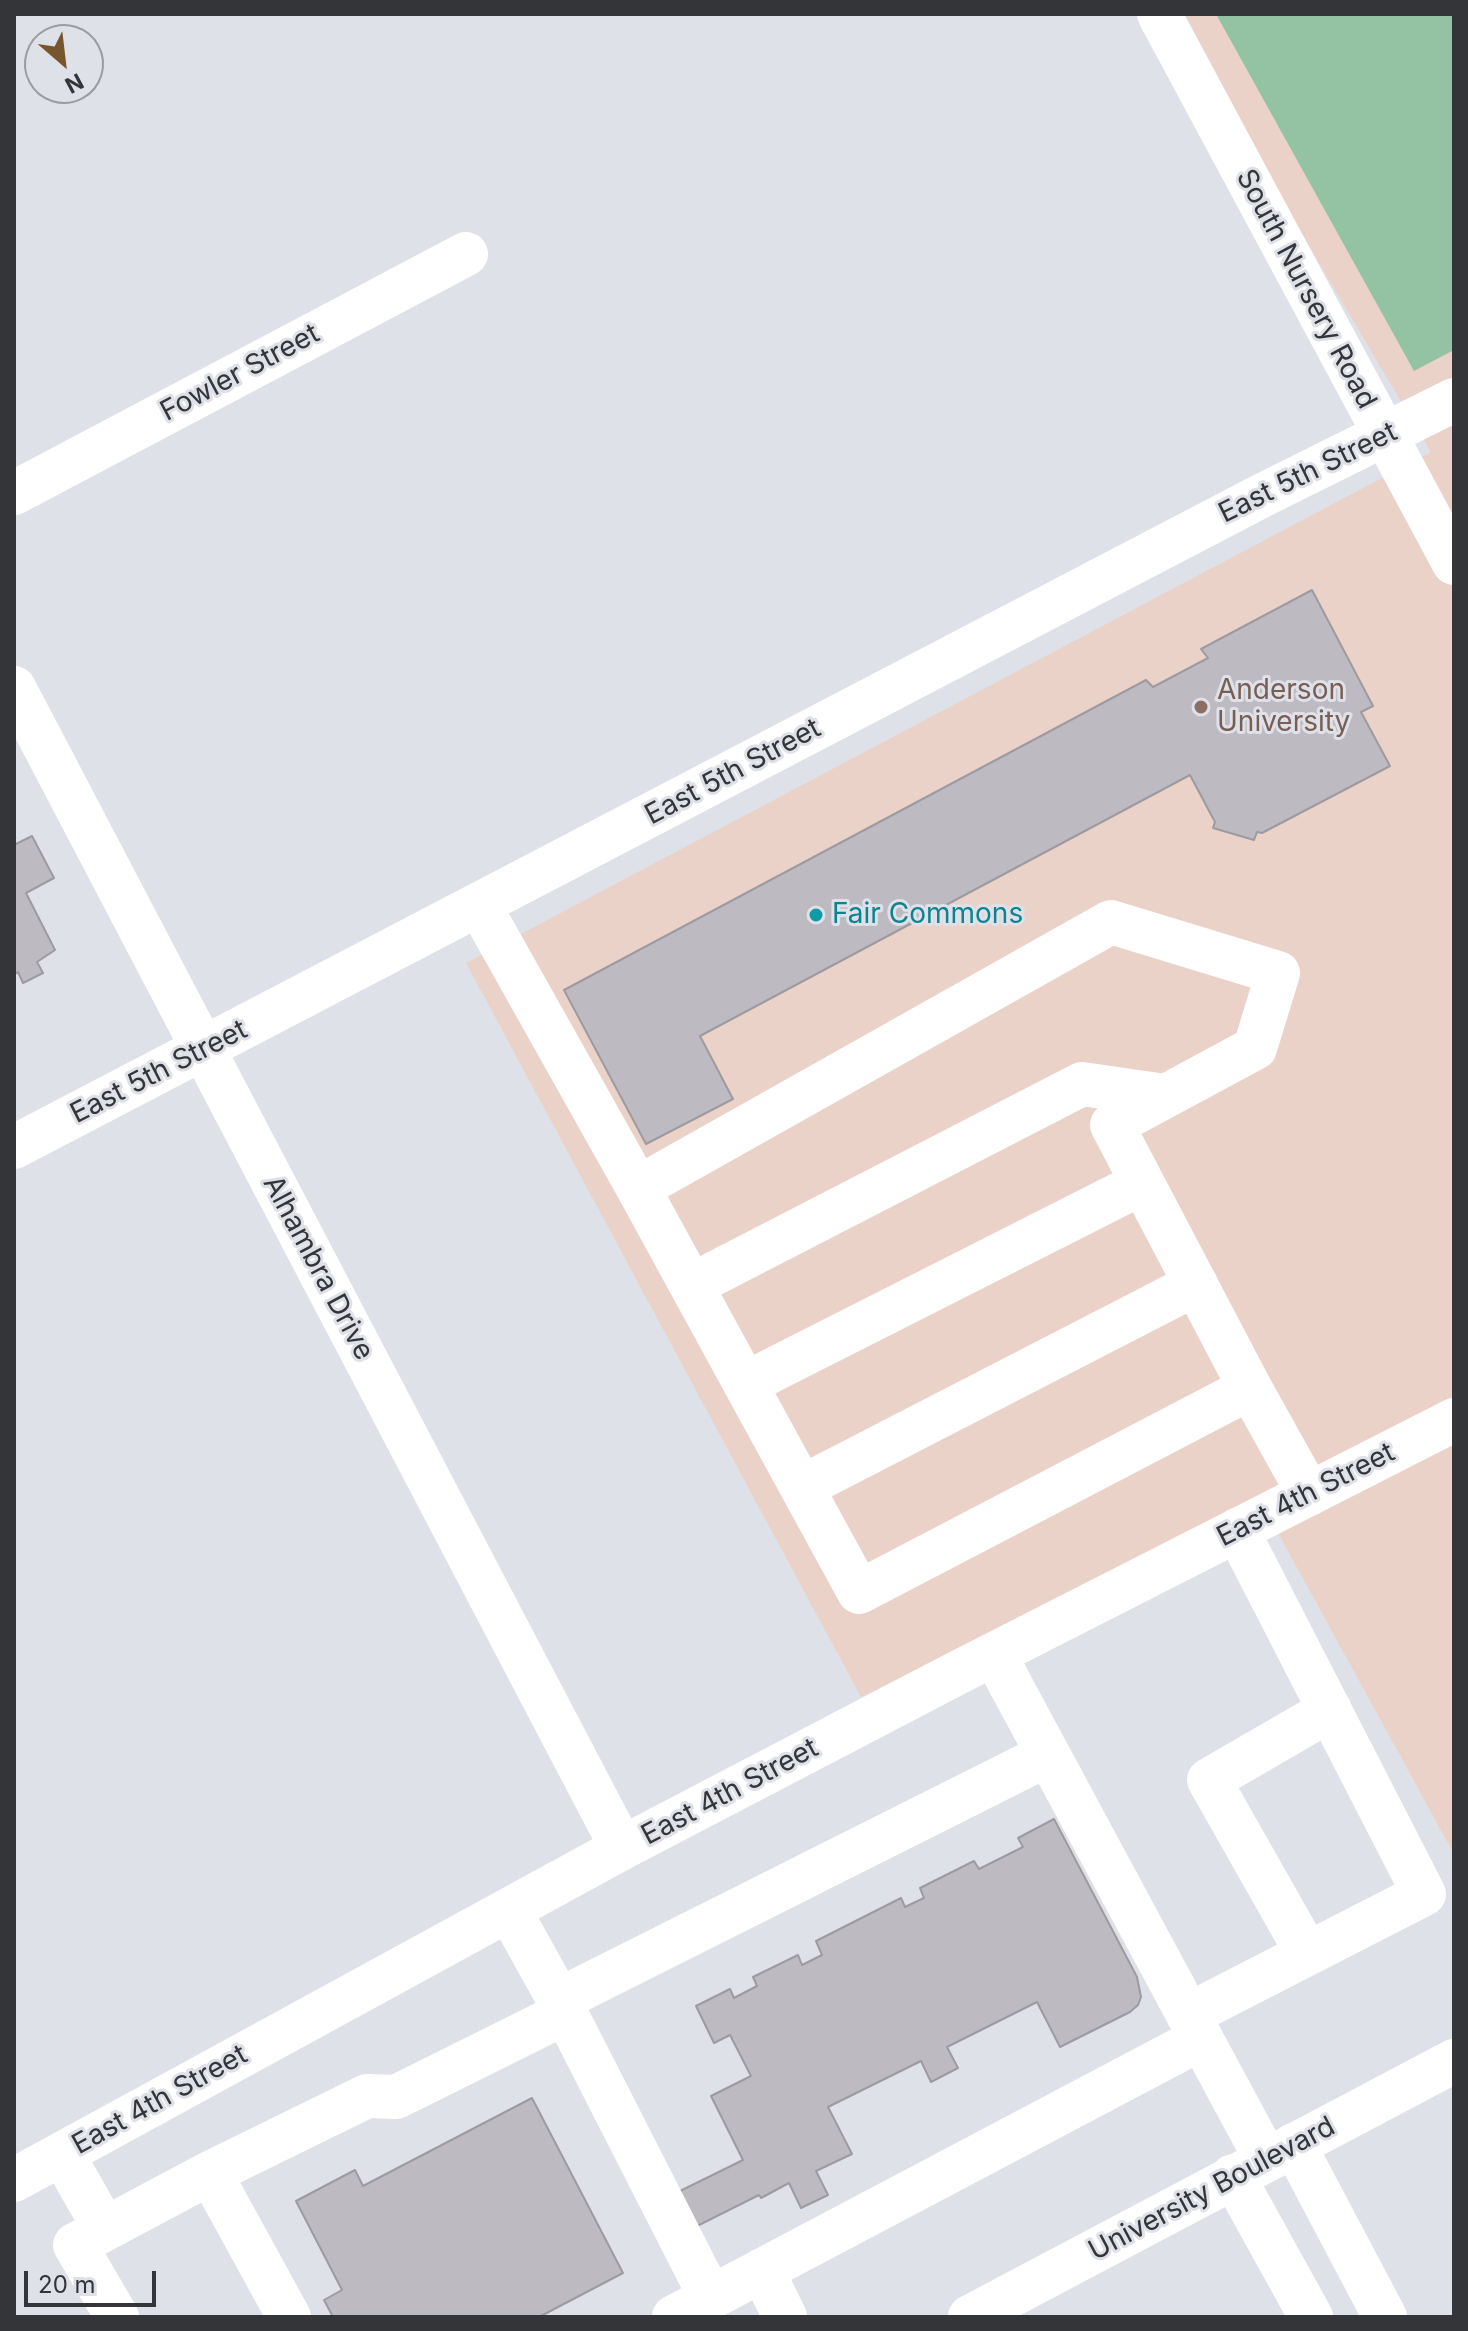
<!DOCTYPE html>
<style>
body{margin:0}
#map{position:relative;width:1468px;height:2331px;overflow:hidden;background:#dfe1e8;font-family:Inter,sans-serif}
canvas{display:block}
.frame{position:absolute;inset:0;border:16px solid #343538;pointer-events:none}
.north{position:absolute;left:24px;top:24px;width:80px;height:80px;box-sizing:border-box;background:#dfe1e8;border:2px solid #9b9ca2;border-radius:50%;rotate:152deg;font-size:22px;font-weight:700;line-height:32px;text-align:center;color:#343538}
.north::after{content:'';display:block;margin:auto;width:28px;height:36px;background:#77552d;clip-path:polygon(50% 0,100% 100%,50% 72%,0 100%)}
.scale{position:absolute;left:24px;top:2271px;width:132px;height:36px;box-sizing:border-box;border:4px solid #343538;border-top:0;padding-left:10px;font-size:24px;line-height:28px;white-space:nowrap;color:#343538;-webkit-text-stroke:6px #dfe1e8;paint-order:stroke}
</style>
<div id="map">
<canvas width="1468" height="2331"></canvas>
<div class="frame"></div>
<div class="north">N</div>
<div class="scale">20 m</div>
</div>
<script>
const ctx = document.querySelector('canvas').getContext('2d');
ctx.lineJoin = 'round';
function paint(path, color) { ctx.fillStyle = color; ctx.fill(path, 'evenodd'); }
const poly = rows => new Path2D(rows.map(r => 'M' + r).join(''));
function trace(path, color, width, dash) { ctx.strokeStyle = color; ctx.lineWidth = width; ctx.lineCap = dash ? 'butt' : 'round'; ctx.setLineDash(dash || []); ctx.stroke(path); }
function write(font, color, halo, rows, align = 'center') {
  ctx.font = font + ' Inter,sans-serif'; ctx.lineWidth = 6; ctx.setLineDash([]); ctx.textBaseline = 'middle'; ctx.strokeStyle = halo; ctx.fillStyle = color; for (const [text, x, y, turn = 0] of rows) {
    ctx.save(); ctx.translate(x, y); ctx.rotate((+turn || 0) * Math.PI / 180); ctx.textAlign = isNaN(turn) ? turn : align; if (halo) ctx.strokeText(text, 0, 0); ctx.fillText(text, 0, 0); ctx.restore();
  }
}
paint(poly([
 [1185,14,1454,14,1454,1854,1260,1500,861,1697,466,963,1431,452,1297,226]
]), '#ead2c9');
paint(poly([
 [1216,14,1454,14,1454,350,1414,371]
]), '#94c3a3');
const building = poly([
 [1312,590,1373,706,1361,712,1390,766,1262,833,1257,832,1254,840,1213,828,1215,822,1190,775,700,1036,733,1099,646,1144,564,990,1146,680,1153,687,1208,658,1201,649,1312,590],
 [32,836,54,878,26,893,55,950,37,962,43,973,23,983,18,972,14,975,14,845,32,836],
 [1054,1819,1137,1977,1141,1997,1138,2005,1130,2012,1060,2047,1037,2002,947,2047,958,2068,931,2082,921,2061,828,2107,852,2154,816,2171,828,2195,801,2208,789,2183,761,2198,759,2195,691,2229,674,2194,743,2160,711,2096,751,2076,730,2035,714,2043,696,2006,730,1989,734,1998,757,1986,753,1977,798,1955,802,1965,822,1955,816,1941,901,1898,905,1907,924,1898,920,1888,974,1861,979,1869,1023,1847,1018,1838,1054,1819],
 [532,2098,623,2273,539,2317,333,2317,324,2300,342,2290,296,2201,355,2170,363,2186,532,2098]
]);
paint(building, '#bdbac1');
trace(building, '#9d9aa0', 2);
trace(poly([
 [1159,14,1454,563],
 [14,493,466,254],
 [14,688,622,1848],
 [479,905,638,1188],
 [14,1147,1263,495,1454,400],
 [692,1285,1082,1084,1165,1096],
 [745,1384,1142,1183],
 [1250,1388,859,1592,638,1188,1111,922,1278,973,1255,1048,1112,1125,1250,1388,1309,1494],
 [802,1487,1196,1284],
 [994,1654,1266,2159],
 [509,1910,559,2000],
 [1307,1953,1209,1780,1330,1710],
 [1188,2015,1424,1894,1237,1530],
 [1294,2145,1385,2317],
 [62,2154,105,2229],
 [1233,2176,1311,2317],
 [14,2180,622,1848,957,1673,1454,1420],
 [762,2270,785,2317],
 [711,2298,559,2000,1047,1755],
 [117,2317,75,2245,210,2173],
 [289,2317,210,2173,367,2096,396,2097,565,2013],
 [674,2317,1200,2039]
]), '#fff', 44);
trace(poly([
 [970,2317,1454,2061]
]), '#fff', 44);
for (const [x, y, r, color] of [
 [1201,707,8,"#8d6e63"],
 [816,915,8,"#0f9aa8"]
]) { const dot = new Path2D(); dot.arc(x, y, r, 0, 2 * Math.PI); ctx.fillStyle = color; ctx.fill(dot); trace(dot, '#dfe1e8', 3); }
write('28px', '#343538', '#dfe1e8', [
 ["South Nursery Road",1306,289,62],
 ["Fowler Street",240,373,-28],
 ["East 5th Street",1308,473,-26],
 ["East 5th Street",733,772,-28],
 ["East 5th Street",159,1072,-27],
 ["Alhambra Drive",318,1268,62],
 ["East 4th Street",1306,1495,-27],
 ["East 4th Street",730,1792,-28],
 ["East 4th Street",160,2100,-29],
 ["University Boulevard",1212,2189,-28]
]);
write('28px', '#785e54', '#dfe1e8', [
 ["Anderson",1217,691],
 ["University",1217,723]
], 'left');
write('28px', '#0d838f', '#dfe1e8', [
 ["Fair Commons",832,915]
], 'left');
</script>
